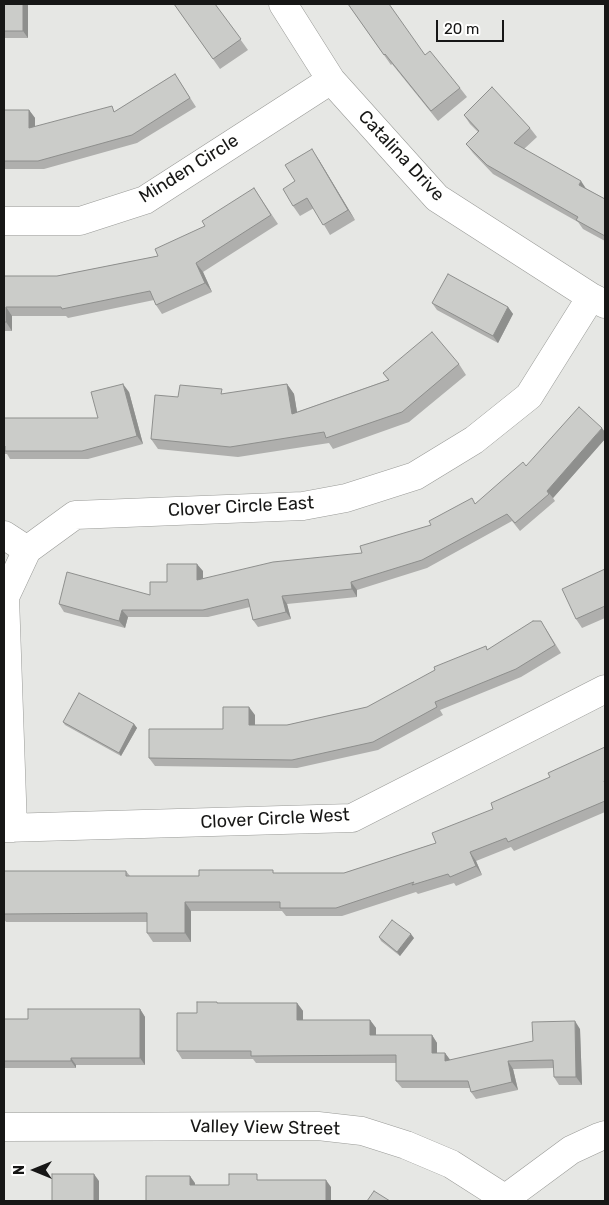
<!DOCTYPE html>
<style>
body{margin:0}
#map{position:relative;width:609px;height:1205px;overflow:hidden;background:#e6e7e4;font-family:Rubik,sans-serif}
canvas{display:block}
.frame{position:absolute;inset:0;border:5px solid #171716;pointer-events:none}
.north{position:absolute;left:10px;top:1145px;width:50px;height:50px;-webkit-text-stroke:4px #fffffe;paint-order:stroke;rotate:270deg;font-size:14px;font-weight:700;line-height:20px;text-align:center;color:#171716}
.north::after{content:'';display:block;margin:auto;width:18px;height:22px;background:#171716;clip-path:polygon(50% 0,100% 100%,50% 72%,0 100%)}
.scale{position:absolute;left:436px;top:20px;width:68px;height:22px;box-sizing:border-box;border:2px solid #171716;border-top:0;padding-left:6px;font-size:15px;line-height:18px;white-space:nowrap;color:#171716;-webkit-text-stroke:4px #fffffe;paint-order:stroke}
</style>
<div id="map">
<canvas width="609" height="1205"></canvas>
<div class="frame"></div>
<div class="north">N</div>
<div class="scale">20 m</div>
</div>
<script>
const ctx = document.querySelector('canvas').getContext('2d');
ctx.lineJoin = 'round';
const poly = rows => new Path2D(rows.map(r => 'M' + r).join(''));
function trace(path, color, width, dash) { ctx.strokeStyle = color; ctx.lineWidth = width; ctx.lineCap = dash ? 'butt' : 'round'; ctx.setLineDash(dash || []); ctx.stroke(path); }
function paint(path, color) { ctx.fillStyle = color; ctx.fill(path, 'evenodd'); }
function write(font, color, halo, rows, align = 'center') {
  ctx.font = font + ' Rubik,sans-serif'; ctx.lineWidth = 4; ctx.setLineDash([]); ctx.textBaseline = 'middle'; ctx.strokeStyle = halo; ctx.fillStyle = color; for (const [text, x, y, turn = 0] of rows) {
    ctx.save(); ctx.translate(x, y); ctx.rotate((+turn || 0) * Math.PI / 180); ctx.textAlign = isNaN(turn) ? turn : align; if (halo) ctx.strokeText(text, 0, 0); ctx.fillText(text, 0, 0); ctx.restore();
  }
}
const minor = poly([
 [283,4,331,80,437,198,591,297,605,304],
 [4,221,80,221,145,200,331,80],
 [4,535,27,550],
 [4,828,352,818,605,689],
 [13,828,5,597,27,550,75,515,303,506,346,498,415,476,474,440,529,396,591,297],
 [4,1127,318,1126,362,1131,406,1145,451,1164,509,1201],
 [506,1198,571,1150,599,1137,605,1135]
]);
trace(minor, '#999a97', 29);
trace(minor, '#fff', 28);
paint(poly([
 [4,4,28,4,28,38,4,38],
 [174,4,215,4,248,50,220,69],
 [348,4,425,55,460,88,467,97,438,121,392,64,391,65],
 [175,74,196,107,137,143,44,169,4,169,4,110,29,110,35,118,35,127,116,111],
 [464,115,530,128,537,137,524,149,587,189,605,199,605,241,583,229,578,222,493,174,473,153,466,144,478,132,470,124],
 [319,160,355,220,330,235,314,208,300,216,293,206,295,181],
 [254,188,278,224,203,272,212,292,162,314,156,305,154,300,68,318,66,316,12,316,12,331,4,331,4,276,57,276,158,256,205,226],
 [432,303,508,307,513,314,498,343,437,310],
 [459,364,466,375,409,422,333,449,329,443,238,457,158,449,151,439,178,397,225,394,287,384,294,394,297,412,388,380,383,373],
 [129,392,143,444,88,459,10,459,7,454,4,454,4,418,98,418],
 [605,432,605,439,553,498,555,501,520,531,512,521,427,568,357,590,357,597,287,604,291,619,258,627,253,620,250,607,208,617,128,617,125,628,64,612,59,604,150,595,167,582,203,571,203,579,362,553,431,525,476,503,526,466],
 [605,569,605,618,582,628,576,619],
 [546,629,561,653,521,677,440,710,443,715,378,750,297,768,155,766,149,758,223,729,255,715,255,725,287,725,367,707,488,649],
 [63,722,134,724,137,728,121,756,65,725],
 [605,747,605,812,514,851,511,847,476,861,482,875,456,886,454,883,418,894,416,892,342,916,286,916,282,911,191,911,191,942,153,942,147,933,147,922,6,922,4,919,4,871,126,871,130,876,199,876,275,873,344,873,436,843,493,809],
 [379,937,414,938,400,956,381,941],
 [219,1003,297,1003,303,1011,303,1020,370,1020,376,1028,376,1035,432,1035,437,1043,437,1053,445,1053,450,1060,533,1041,580,1029,582,1085,559,1085,554,1077,554,1068,513,1069,518,1090,476,1099,471,1092,470,1088,402,1088,396,1081,396,1063,256,1063,253,1059,182,1059,177,1051,197,1013],
 [140,1009,145,1017,145,1065,76,1065,76,1068,4,1068,4,1019,28,1019]
]), '#afafad');
paint(poly([
 [23,4,28,4,28,38,23,31],
 [29,110,35,118,35,136,29,128],
 [312,149,319,160,355,220,348,210],
 [581,181,587,190,579,185],
 [196,263,203,272,212,292,205,283],
 [6,307,12,316,12,331,6,322],
 [508,307,513,314,498,343,493,336],
 [123,384,129,392,143,444,137,436],
 [287,384,294,394,299,424,292,414],
 [602,428,605,432,605,439,553,498,547,491],
 [197,564,203,571,203,588,197,580],
 [351,582,357,590,357,597,352,589],
 [282,596,287,604,291,619,286,612],
 [122,610,128,617,125,628,119,621],
 [249,707,255,715,255,733,249,725],
 [134,724,137,728,121,756,119,753],
 [470,852,476,861,482,875,476,866],
 [185,902,191,911,191,942,185,933],
 [411,934,414,938,400,956,397,952],
 [297,1003,303,1011,303,1028,297,1020],
 [140,1009,145,1017,145,1065,140,1058],
 [370,1020,376,1028,376,1043,370,1035],
 [575,1021,580,1029,582,1085,576,1077],
 [432,1035,437,1043,437,1061,432,1053],
 [445,1053,451,1061,445,1061],
 [71,1058,76,1065,76,1068,71,1061],
 [508,1061,513,1069,518,1090,512,1082],
 [94,1174,99,1181,99,1201,94,1201],
 [190,1176,195,1183,195,1192,190,1185],
 [326,1180,331,1187,331,1201,326,1201]
]), '#8e8f8d');
const building = poly([
 [4,4,23,4,23,31,4,31,4,4],
 [174,4,215,4,241,39,213,59,174,4],
 [348,4,389,4,425,55,430,51,460,88,431,111,385,54,384,55,348,4],
 [175,74,190,98,132,135,38,161,4,161,4,110,29,110,29,128,112,106,114,112,175,74],
 [492,87,530,128,514,143,581,181,579,185,605,199,605,236,576,220,578,217,487,165,466,144,479,131,464,115,492,87],
 [312,149,348,210,323,225,307,198,293,206,283,189,295,181,285,165,312,149],
 [254,188,271,215,196,263,205,283,156,305,150,291,62,309,61,307,6,307,6,322,4,322,4,276,57,276,158,256,155,249,205,226,202,221,254,188],
 [448,274,508,307,493,336,432,303,448,274],
 [432,332,459,364,402,412,326,438,324,432,230,447,151,439,155,395,178,397,180,385,222,389,221,394,287,384,292,414,389,380,383,373,432,332],
 [123,384,137,436,82,451,5,451,5,446,4,446,4,418,98,418,91,392,123,384],
 [579,407,602,428,547,491,549,494,515,523,507,514,422,560,351,582,352,589,282,596,286,612,253,620,248,599,203,610,122,610,119,621,59,604,67,572,150,595,150,582,167,582,167,564,197,564,197,580,273,562,362,553,360,546,431,525,429,521,472,498,475,504,523,462,526,466,579,407],
 [605,569,605,606,576,619,562,589,605,569],
 [533,621,541,621,555,645,516,669,435,702,437,707,373,742,292,760,149,758,149,729,223,729,223,707,249,707,249,725,287,725,367,707,435,670,434,667,486,646,487,650,533,621],
 [79,693,134,724,119,753,63,722,79,693],
 [605,747,605,781,604,781,605,784,605,801,508,842,506,838,470,852,476,866,450,877,448,874,412,885,414,882,336,908,280,908,280,902,185,902,185,933,147,933,147,913,4,914,4,871,126,871,126,876,199,876,199,870,273,870,273,873,344,873,436,843,432,833,493,809,491,803,550,777,548,773,605,747],
 [392,920,411,934,397,952,379,937,392,920],
 [197,1002,217,1002,217,1003,297,1003,297,1020,370,1020,370,1035,432,1035,432,1053,445,1053,445,1061,533,1041,532,1022,575,1021,576,1077,554,1077,553,1060,508,1061,512,1082,471,1092,468,1081,396,1081,396,1055,251,1056,251,1051,177,1051,177,1013,197,1013,197,1002],
 [28,1009,140,1009,140,1058,71,1058,71,1061,4,1061,4,1019,28,1019,28,1009],
 [52,1174,94,1174,94,1201,52,1201,52,1174],
 [229,1174,257,1174,257,1180,326,1180,326,1201,146,1201,146,1176,190,1176,190,1185,229,1185,229,1174],
 [374,1191,390,1201,367,1201,374,1191]
]);
paint(building, '#cbccc9');
trace(building, '#8e8f8d', 1);
write('18px', '#171716', '#fffffe', [
 ["Catalina Drive",401,156,47],
 ["Minden Circle",189,169,-32],
 ["Clover Circle East",241,507,-3],
 ["Clover Circle West",275,819,-3],
 ["Valley View Street",265,1128,1]
]);
</script>
